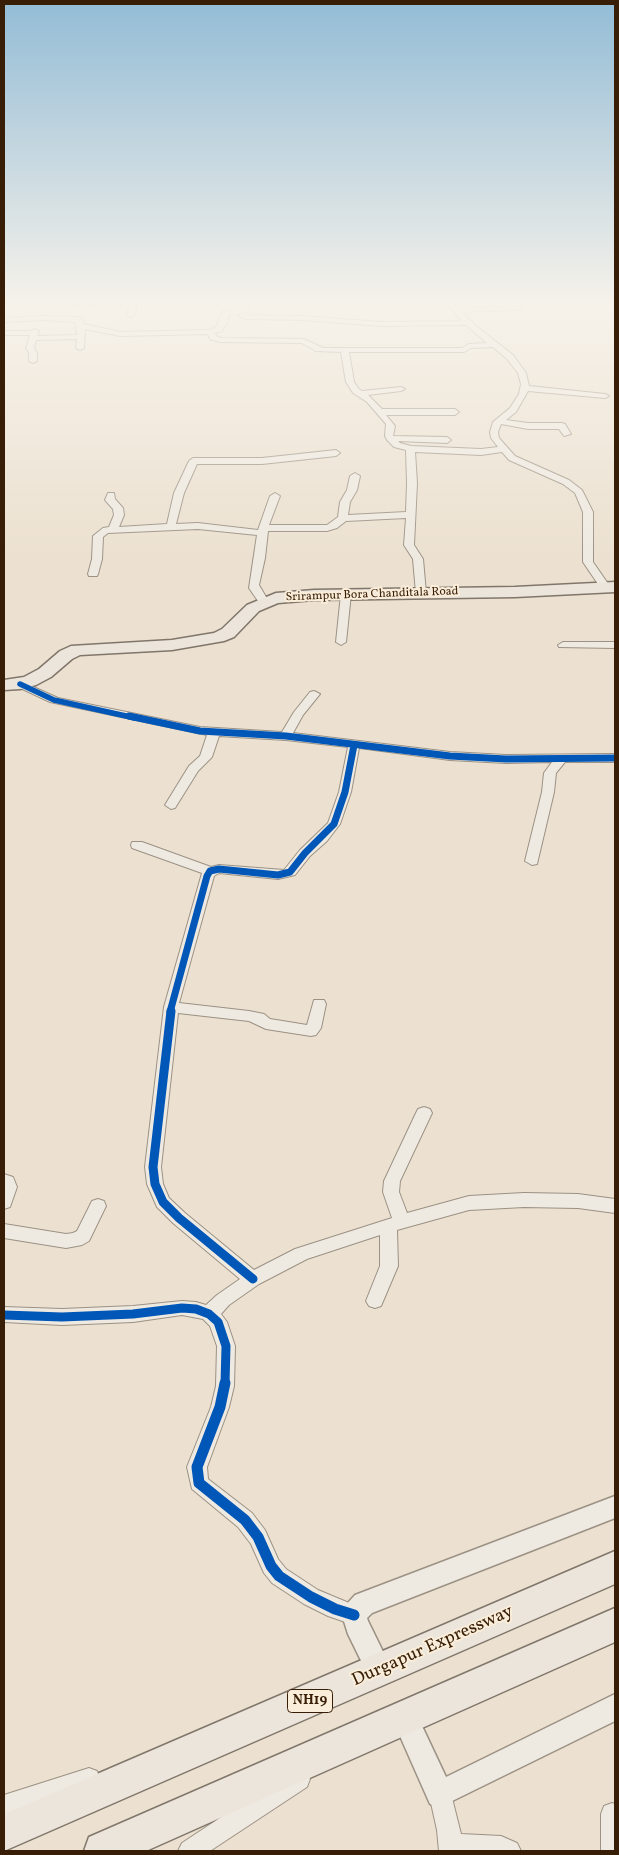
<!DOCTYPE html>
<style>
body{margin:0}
#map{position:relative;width:619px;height:1855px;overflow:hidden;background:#ece1d0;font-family:Vollkorn,serif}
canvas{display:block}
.frame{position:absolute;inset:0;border:5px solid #381e06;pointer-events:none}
</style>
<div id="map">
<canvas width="619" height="1855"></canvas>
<div class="frame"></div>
</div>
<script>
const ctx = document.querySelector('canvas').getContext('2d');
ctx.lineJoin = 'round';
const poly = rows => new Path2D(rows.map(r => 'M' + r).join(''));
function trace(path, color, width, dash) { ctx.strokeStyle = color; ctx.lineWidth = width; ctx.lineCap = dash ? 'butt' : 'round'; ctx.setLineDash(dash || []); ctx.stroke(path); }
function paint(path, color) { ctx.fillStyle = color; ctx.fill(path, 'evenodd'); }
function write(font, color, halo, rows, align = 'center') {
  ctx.font = font + ' Vollkorn,serif'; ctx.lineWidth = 4; ctx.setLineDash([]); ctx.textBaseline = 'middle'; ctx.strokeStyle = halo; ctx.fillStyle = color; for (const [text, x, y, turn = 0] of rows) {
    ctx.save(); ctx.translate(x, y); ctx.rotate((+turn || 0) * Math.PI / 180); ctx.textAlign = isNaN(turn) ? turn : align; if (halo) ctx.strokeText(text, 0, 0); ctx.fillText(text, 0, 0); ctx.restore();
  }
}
const minor = poly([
 [4,301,95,301,99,303,95,305,4,303,4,301],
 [130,301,137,301,135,315,131,317,127,315,130,301],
 [242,301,249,301,247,314,248,315,302,316,382,322,462,321,444,301,451,301,458,308,520,306,521,308,517,310,462,312,476,326,513,355,526,373,529,386,605,394,609,396,605,398,528,391,516,412,506,420,528,423,562,423,565,424,571,434,564,436,559,429,528,429,501,424,498,432,499,438,515,456,569,480,582,490,593,512,593,562,611,588,610,590,602,590,583,562,583,512,575,493,563,484,509,460,502,452,481,455,415,452,417,483,414,545,423,559,426,593,425,595,421,596,416,593,413,559,404,545,406,518,346,521,337,528,327,531,268,531,265,558,259,585,269,602,264,605,260,604,249,588,257,535,198,529,108,533,103,537,102,559,98,574,97,576,89,576,88,574,92,559,93,536,103,528,109,527,114,515,113,509,105,500,108,493,114,493,115,499,123,508,124,515,119,527,167,524,174,493,189,461,193,458,262,458,336,450,340,453,336,456,262,464,197,464,184,493,176,524,198,523,258,530,270,496,275,493,280,496,269,525,327,525,338,517,340,502,347,490,350,476,355,473,360,476,357,490,350,502,348,515,406,512,407,483,406,450,394,447,387,440,385,436,386,424,367,402,353,393,346,382,341,352,316,351,302,343,220,342,210,339,208,334,120,336,85,329,84,348,80,350,76,348,77,339,36,340,34,348,37,353,37,361,33,363,29,361,29,353,26,348,30,335,4,335,4,331,31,331,35,329,39,331,37,336,77,335,75,322,44,320,4,322,4,318,44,316,78,317,82,318,84,324,120,332,210,330,216,327,222,311,240,309,242,301],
 [240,314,240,317,247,319,302,320,382,326,466,325,487,343,469,344,462,348,323,348,304,339,221,338,216,336,215,333,222,331,228,321,228,315,240,314],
 [493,347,507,359,518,373,521,384,519,394,510,408,493,422,490,432,491,438,498,447,481,449,411,446,400,443,398,441,447,443,451,440,447,437,393,436,395,426,386,415,455,415,459,412,455,409,382,409,368,395,401,391,405,389,401,387,362,391,359,389,354,382,349,352,464,352,471,348,493,347],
 [516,301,536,301,532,303,520,303,516,301],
 [346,591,351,594,346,642,341,645,336,642,341,594,346,591],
 [563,642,615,642,615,648,559,647,558,645,563,642],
 [20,681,58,698,200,727,282,732,294,712,310,692,314,691,320,694,303,715,293,733,450,752,506,755,615,754,615,762,565,762,556,773,554,792,537,864,532,865,525,861,542,792,544,773,552,762,506,763,450,760,359,748,351,792,340,824,327,841,310,856,295,875,278,879,219,873,214,876,179,1003,249,1011,264,1014,270,1019,307,1025,314,1000,324,1000,326,1004,321,1028,316,1035,311,1036,266,1029,249,1021,178,1013,161,1167,163,1184,169,1198,185,1213,254,1270,295,1249,392,1218,383,1192,384,1181,416,1113,418,1109,424,1107,430,1109,432,1113,400,1181,399,1192,407,1213,469,1196,524,1193,578,1194,615,1199,615,1213,578,1208,524,1207,469,1210,397,1230,398,1266,381,1306,375,1308,369,1306,366,1301,380,1266,380,1235,307,1259,259,1284,229,1305,221,1314,227,1322,235,1346,234,1386,229,1407,207,1467,208,1479,252,1513,265,1530,278,1559,286,1569,318,1590,361,1608,364,1615,361,1622,354,1625,328,1616,304,1604,272,1583,264,1573,251,1544,238,1527,192,1489,187,1467,211,1407,216,1386,217,1346,210,1326,203,1319,182,1315,133,1322,62,1325,4,1322,4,1307,62,1309,133,1306,182,1301,196,1302,206,1305,217,1295,240,1279,173,1223,157,1207,147,1184,145,1167,164,1007,202,873,132,848,131,845,132,842,142,842,211,867,219,865,284,870,300,850,328,823,339,792,348,747,286,740,219,736,212,757,198,771,175,808,171,809,165,805,189,766,200,756,207,735,50,702,16,686,14,684,16,682,20,681],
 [4,1174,13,1177,17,1187,10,1207,4,1209,4,1174],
 [98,1199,104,1201,106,1206,89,1241,82,1245,66,1248,4,1238,4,1224,66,1234,73,1233,77,1231,92,1201,98,1199],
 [89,1768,97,1771,100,1779,97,1787,4,1817,4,1795,89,1768],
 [299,1768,307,1771,310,1779,307,1787,210,1851,178,1851,182,1843,291,1771,299,1768],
 [440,1783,448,1786,451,1794,461,1834,501,1836,517,1843,521,1851,439,1851,437,1830,429,1794,432,1786,440,1783],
 [612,1803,615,1804,615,1851,601,1851,601,1814,604,1806,612,1803]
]);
const tertiary = poly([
 [615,1496,615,1518,372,1613,367,1618,368,1621,392,1670,388,1679,379,1683,370,1679,348,1634,342,1615,345,1606,355,1595,615,1496],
 [615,1694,615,1721,440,1807,430,1804,392,1718,396,1709,405,1705,414,1709,446,1777,615,1694]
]);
const primary = poly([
 [615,582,615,592,515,597,314,600,278,603,259,611,234,637,224,641,172,650,80,655,72,659,51,677,36,685,20,689,4,690,4,680,24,677,39,669,60,651,71,646,172,640,214,633,222,629,247,605,276,593,314,590,515,587,615,582]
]);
const trunk = poly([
 [615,1551,615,1584,4,1851,4,1814,615,1551],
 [615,1608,615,1642,146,1851,84,1851,89,1837,615,1608]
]);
trace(minor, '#9b9184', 2);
trace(tertiary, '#9b9184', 3);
trace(primary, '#80766a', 3);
trace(trunk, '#80766a', 3);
paint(minor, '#efeae1');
paint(tertiary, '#efeae1');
paint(primary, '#ece5dc');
paint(trunk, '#ece5dc');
trace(poly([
 [20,684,54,700,135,718]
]), '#0057b8', 5.5);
trace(poly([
 [129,716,200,731,286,736,450,756,506,759,615,758],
 [170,1012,207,876,210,871,219,869,278,875,290,872,305,853,334,824,345,792,354,745]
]), '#0057b8', 7);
trace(poly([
 [171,1011,153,1167,155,1184,163,1202,179,1218,253,1279],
 [4,1315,62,1317,133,1314,182,1308,196,1309,209,1314,218,1322,226,1346,225,1384]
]), '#0057b8', 9);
trace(poly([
 [225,1383,220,1407,197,1467,199,1483,245,1520,258,1537,271,1566,279,1576,311,1597,335,1609,354,1615]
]), '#0057b8', 11);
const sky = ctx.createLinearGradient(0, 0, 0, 560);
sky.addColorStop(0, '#93bcd6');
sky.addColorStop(0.54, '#f6f2ea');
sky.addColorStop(1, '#f6f2ea00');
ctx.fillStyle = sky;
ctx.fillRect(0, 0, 619, 560);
write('12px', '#381e06', '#faedd9', [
 ["Srirampur Bora Chanditala Road",372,595,-2]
]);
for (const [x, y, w] of [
 [310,1701,45]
]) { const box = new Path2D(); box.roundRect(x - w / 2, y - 11.5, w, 23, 4); ctx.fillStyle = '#faedd9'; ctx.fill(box); trace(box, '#381e06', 1); }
write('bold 14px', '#381e06', null, [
 ["NH19",310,1701]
]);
write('18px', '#381e06', '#faedd9', [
 ["Durgapur Expressway",433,1647,-24]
]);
</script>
